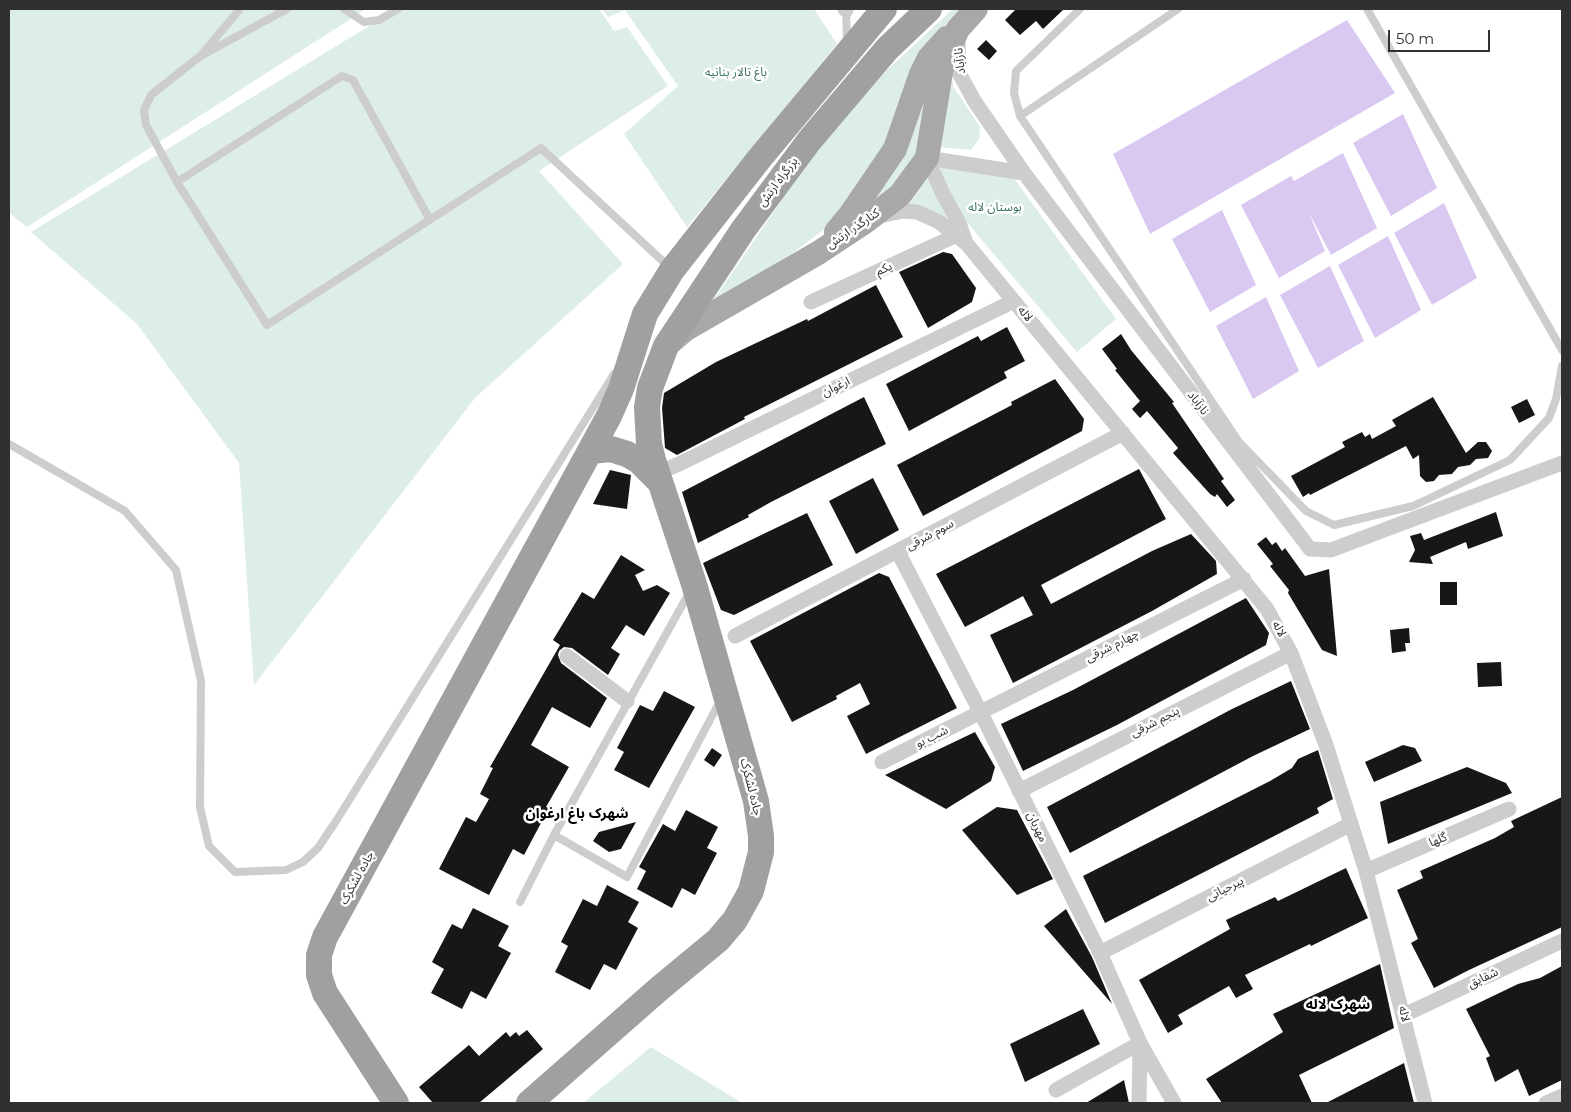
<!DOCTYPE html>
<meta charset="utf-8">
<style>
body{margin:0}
#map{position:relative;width:1571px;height:1112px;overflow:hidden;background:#fff;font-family:Montserrat,sans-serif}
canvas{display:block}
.frame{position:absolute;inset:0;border:10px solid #303030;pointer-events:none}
.scale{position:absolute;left:1388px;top:30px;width:102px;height:22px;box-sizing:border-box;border:2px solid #303030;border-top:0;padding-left:6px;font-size:15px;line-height:18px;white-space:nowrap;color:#303030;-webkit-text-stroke:4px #fff;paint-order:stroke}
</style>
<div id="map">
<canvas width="1571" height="1112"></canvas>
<div class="frame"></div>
<div class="scale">50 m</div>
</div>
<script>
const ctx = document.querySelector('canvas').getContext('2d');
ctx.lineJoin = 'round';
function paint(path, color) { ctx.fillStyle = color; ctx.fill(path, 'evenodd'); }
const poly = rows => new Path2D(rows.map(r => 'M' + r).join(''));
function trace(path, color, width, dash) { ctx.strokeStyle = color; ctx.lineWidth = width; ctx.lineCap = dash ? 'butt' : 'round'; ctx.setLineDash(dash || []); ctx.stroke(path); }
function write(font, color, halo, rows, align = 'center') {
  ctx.font = font + ' Montserrat,"Noto Sans Arabic",sans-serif'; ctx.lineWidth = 5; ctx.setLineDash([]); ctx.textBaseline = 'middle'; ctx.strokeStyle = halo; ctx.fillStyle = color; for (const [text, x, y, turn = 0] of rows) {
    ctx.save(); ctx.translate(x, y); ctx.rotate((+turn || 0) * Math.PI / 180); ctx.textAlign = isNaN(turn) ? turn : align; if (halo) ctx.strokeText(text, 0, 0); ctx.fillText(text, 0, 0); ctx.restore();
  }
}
paint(poly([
 [9,9,366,9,27,227,9,213],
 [397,9,599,9,614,31,627,27,668,86,539,171,623,264,475,398,254,685,239,463,137,324,31,232],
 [602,9,814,9,837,44,687,227,624,134,678,86,625,10,608,17],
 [953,9,966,10,942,30,878,157,826,228,794,252,708,308,815,151,885,72],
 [935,60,920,146,899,185,866,209,891,176,914,131],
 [952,76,953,86,980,127,979,139,971,150,939,147],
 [941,167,1011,174,1116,319,1077,352,969,225,951,197,941,173],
 [927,171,935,193,956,229,899,205],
 [651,1047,742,1103,583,1103]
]), '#ddeee6');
paint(poly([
 [1347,20,1395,93,1150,234,1113,154],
 [1403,114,1437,188,1391,216,1353,143],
 [1343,153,1377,228,1331,255,1308,211,1325,251,1279,278,1241,205,1291,176,1294,181],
 [1444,203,1477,278,1432,305,1394,233],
 [1222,210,1256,285,1210,312,1172,239],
 [1388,236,1421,310,1375,338,1338,265],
 [1330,266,1364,341,1318,368,1280,295],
 [1266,297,1299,371,1253,399,1216,326]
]), '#d9c8f0');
paint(poly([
 [1016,9,1064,9,1043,29,1036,21,1020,35,1005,20],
 [986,40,997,51,989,60,977,49],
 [943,252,952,254,976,288,972,302,928,328,899,272],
 [876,285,903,337,744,417,745,419,677,455,665,448,662,408,664,393,716,362,807,319,808,321],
 [1007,327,1025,361,1004,372,1007,378,909,431,886,384,978,336,981,341],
 [1121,334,1131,350,1174,402,1172,403,1224,479,1221,481,1235,500,1227,507,1217,494,1215,497,1210,494,1173,453,1178,448,1147,411,1140,418,1132,409,1140,401,1115,370,1117,369,1102,349],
 [1055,379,1084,419,1082,431,923,516,897,465,1012,405,1011,402],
 [864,397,886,444,771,502,748,515,749,517,698,543,682,492],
 [1433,397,1466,453,1478,442,1486,442,1492,451,1488,458,1476,459,1470,465,1458,467,1452,474,1439,475,1434,481,1426,482,1420,476,1419,455,1413,459,1406,446,1310,495,1309,493,1303,497,1291,476,1345,447,1342,442,1362,432,1365,437,1370,434,1372,439,1396,426,1392,420],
 [1527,399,1535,415,1519,423,1511,407],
 [1139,469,1166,519,1041,585,1051,604,1152,551,1191,534,1216,561,1217,574,1152,611,1013,683,990,635,1033,615,1023,596,965,627,936,574],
 [610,470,631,475,627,509,593,504],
 [873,478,899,530,856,554,829,501],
 [1496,512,1503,536,1468,549,1466,542,1430,557,1433,564,1409,562,1415,550,1410,536,1421,533,1424,540],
 [807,513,833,565,734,615,721,610,703,563],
 [1266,537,1272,545,1276,542,1282,551,1285,548,1305,576,1329,569,1337,656,1322,650,1288,593,1289,590,1270,566,1273,564,1257,544],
 [621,555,645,570,635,575,643,591,657,585,670,593,644,636,626,625,611,648,620,654,608,675,572,648,564,647,559,651,558,655,561,663,607,698,590,728,552,707,531,745,569,767,546,807,549,808,524,855,513,849,489,895,439,869,466,817,476,822,489,799,480,794,493,768,490,767,560,645,553,640,582,592,594,599],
 [879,573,889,577,957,708,866,754,847,716,870,704,860,683,836,696,837,699,792,722,750,641],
 [1440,582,1457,582,1457,605,1440,605],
 [1246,598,1269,633,1266,645,1117,725,1023,771,1001,724,1073,690],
 [1409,628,1410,643,1405,643,1406,651,1392,653,1390,630],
 [1501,662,1502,686,1478,687,1477,663],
 [1291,681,1310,729,1253,756,1070,853,1047,807,1232,709],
 [664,691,695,707,649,788,614,770,624,752,617,748,640,705,653,711],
 [975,732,995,767,991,781,946,809,885,775],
 [1403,745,1415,748,1422,761,1374,782,1365,762],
 [712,748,722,755,714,767,704,760],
 [1318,750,1333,799,1317,808,1319,813,1105,923,1083,876,1270,781,1292,768,1298,759],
 [1467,767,1506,783,1512,793,1388,844,1380,802],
 [1562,797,1562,927,1469,970,1434,988,1411,943,1418,939,1397,890,1423,878,1420,871,1495,838,1514,827,1511,821],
 [997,807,1017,810,1053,879,1017,895,962,830],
 [686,810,718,827,707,848,717,853,695,895,682,888,672,908,637,889,646,871,639,867,663,824,675,831],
 [636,822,621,849,609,852,593,841,599,832],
 [1346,868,1368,918,1311,946,1310,944,1245,975,1253,989,1236,998,1229,986,1178,1015,1183,1024,1168,1033,1139,980,1230,929,1226,920,1275,897,1278,901],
 [607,885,639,902,628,922,638,928,616,970,604,964,590,990,555,972,568,946,561,942,583,899,597,906],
 [473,908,509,926,498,946,511,953,486,999,471,991,462,1009,431,993,444,969,432,962,452,924,462,929],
 [1066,909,1092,957,1112,1004,1044,926],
 [1380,964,1394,1028,1299,1075,1312,1103,1222,1103,1206,1079,1283,1032,1273,1014],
 [1562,966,1562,1080,1529,1096,1518,1069,1495,1082,1486,1058,1490,1056,1466,1009,1518,984,1540,978],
 [1083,1009,1100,1044,1025,1082,1010,1044],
 [527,1030,543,1049,479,1103,433,1103,419,1087,469,1045,479,1056,506,1032,510,1037,516,1032,519,1036],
 [1404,1063,1414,1103,1326,1103],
 [1124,1080,1129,1103,1086,1103]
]), '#171717');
trace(poly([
 [287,9,199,57,151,95,144,110,146,125,177,182,342,76,353,80,430,220],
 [344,9,364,22,379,20,398,9],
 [846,9,847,42],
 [1080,9,1016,71,1014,93,1020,116,1239,442,1306,511,1334,525,1413,506,1510,460,1549,418,1556,399,1562,366],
 [1367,9,1562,350],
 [202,54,240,9],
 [1020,116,1178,9],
 [177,182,267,325,541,148,669,267],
 [9,444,125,511,176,570,201,681,200,807,209,846,235,872,286,870,303,862,318,848,338,818,614,374],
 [689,593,554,835,627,877,720,701],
 [520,902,554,835]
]), '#cdcdcd', 8);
trace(poly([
 [845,9,846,10],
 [958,38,959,73,975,102,1024,173,1310,549,1331,550,1562,463],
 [927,158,1024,173],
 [927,158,943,194,959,223,966,243],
 [880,216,903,211,917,212,939,222,966,243,1267,609,1291,653,1326,745,1366,871,1425,1103],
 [811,302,957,235],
 [657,473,679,464,1014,301],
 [898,552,981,713,1100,953,1140,1043,1174,1103],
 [735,636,1123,433],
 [567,656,627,701],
 [882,762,1244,579],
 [1019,791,1291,653],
 [1366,871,1509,809],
 [1100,953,1351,824],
 [1404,1015,1562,941],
 [1056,1090,1140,1043],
 [1139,1103,1140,1045],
 [1546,1103,1562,1096]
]), '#cdcdcd', 15);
trace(poly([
 [836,232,850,215,895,149,921,74,929,58,947,38],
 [672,341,686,329,818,253,865,222,900,195,927,158,941,72,947,53,958,29,976,9]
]), '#a8a8a8', 24);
trace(poly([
 [590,451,611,449,627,454,639,461,658,480],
 [396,1103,325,993,319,975,319,955,325,937,609,416,621,389,645,314,672,270,759,159,884,9],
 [529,1103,660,988,718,940,735,920,751,891,761,852,761,836,756,801,694,584,653,460,649,444,647,407,650,388,666,346,743,230,809,141,887,49,929,9]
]), '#a0a0a0', 26);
write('12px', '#303030', '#fff', [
 ["نازآباد",960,61,-96],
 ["بزرگراه ارتش",778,182,-53],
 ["کنارگذر ارتش",853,229,-34],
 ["یکم",884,269,-25],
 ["لاله",1025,314,50],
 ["ارغوان",836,387,-26],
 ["نازآباد",1198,403,53],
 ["سوم شرقی",930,535,-28],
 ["لاله",1279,629,61],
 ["چهارم شرقی",1112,646,-27],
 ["پنجم شرقی",1155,722,-27],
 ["شب بو",932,737,-26],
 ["جاده لشکرک",751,787,76],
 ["مهربان",1037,827,64],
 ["گلها",1438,840,-23],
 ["جاده لشکرک",357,878,-61],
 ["پیرحیاتی",1225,889,-27],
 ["شقایق",1483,978,-25],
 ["لاله",1404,1014,76]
]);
write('12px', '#397159', '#fff', [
 ["باغ تالار بنانیه",736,72],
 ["بوستان لاله",995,207]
]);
write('bold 14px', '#000', '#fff', [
 ["شهرک باغ ارغوان",577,814],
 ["شهرک لاله",1338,1005]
]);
</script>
